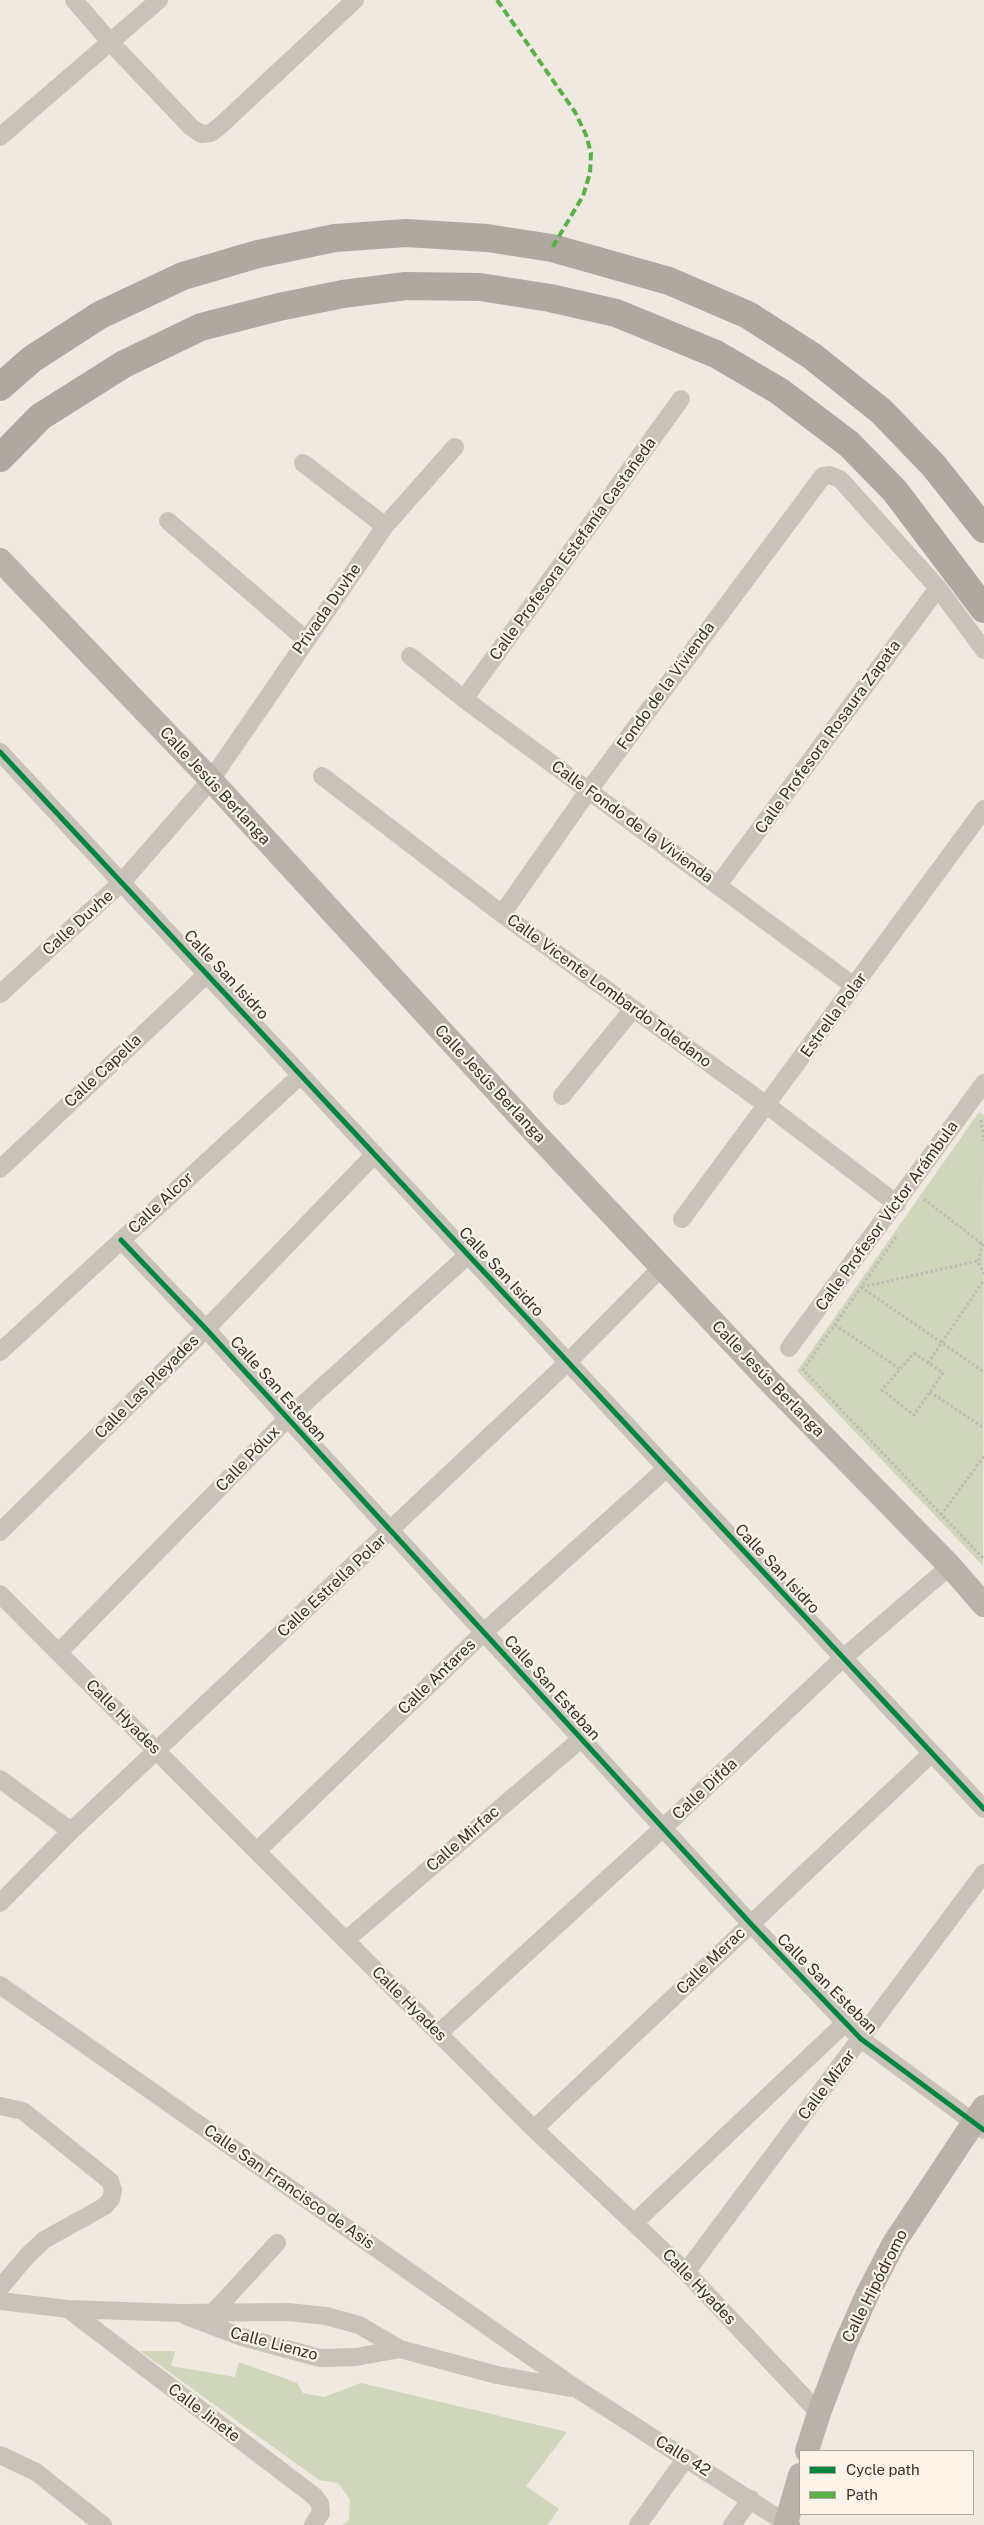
<!DOCTYPE html>
<meta charset="utf-8">
<style>
body{margin:0}
#map{position:relative;width:984px;height:2525px;overflow:hidden;background:#efe9e2;font-family:"Public Sans",sans-serif}
canvas{display:block}
.legend{position:absolute;left:799px;top:2450px;width:175px;height:65px;box-sizing:border-box;background:#fcf4e9;border:1px solid #aea59c;margin:0;padding:6px 9px;list-style:none;font-size:15px;color:#3a2e28}
.legend li{display:flex;align-items:center;gap:10px;height:25px}
.legend b{width:25px;border:1px solid #aea59c}
</style>
<div id="map">
<canvas width="984" height="2525"></canvas>
<ul class="legend">
<li><b style="height:6px;background:#00873e"></b>Cycle path</li>
<li><b style="height:6px;background:#56b245"></b>Path</li>
</ul>
</div>
<script>
const ctx = document.querySelector('canvas').getContext('2d');
ctx.lineJoin = 'round';
function paint(path, color) { ctx.fillStyle = color; ctx.fill(path, 'evenodd'); }
const poly = rows => new Path2D(rows.map(r => 'M' + r).join(''));
function trace(path, color, width, dash) { ctx.strokeStyle = color; ctx.lineWidth = width; ctx.lineCap = dash ? 'butt' : 'round'; ctx.setLineDash(dash || []); ctx.stroke(path); }
function write(font, color, halo, rows, align = 'center') {
  ctx.font = font + ' "Public Sans",sans-serif'; ctx.lineWidth = 4.5; ctx.setLineDash([]); ctx.textBaseline = 'middle'; ctx.strokeStyle = halo; ctx.fillStyle = color; for (const [text, x, y, turn = 0] of rows) {
    ctx.save(); ctx.translate(x, y); ctx.rotate((+turn || 0) * Math.PI / 180); ctx.textAlign = isNaN(turn) ? turn : align; if (halo) ctx.strokeText(text, 0, 0); ctx.fillText(text, 0, 0); ctx.restore();
  }
}
paint(poly([
 [979,1112,984,1115,983,1566,797,1371],
 [140,2351,175,2351,171,2366,235,2377,239,2362,297,2383,303,2393,324,2397,361,2383,567,2432,526,2486,559,2509,547,2525,342,2525,349,2520,350,2499,338,2483,319,2480]
]), '#cfd6ba');
trace(poly([
 [981,1120,984,1141],
 [924,1199,982,1244],
 [896,1237,803,1370,984,1559],
 [983,1244,978,1261,984,1274],
 [861,1287,984,1372],
 [862,1287,978,1261],
 [835,1325,900,1369],
 [914,1353,943,1373,914,1415,882,1390,914,1353],
 [928,1363,984,1280],
 [930,1392,984,1428],
 [941,1515,984,1456]
]), '#c1bab3', 3, [2.5, 2.5]);
trace(poly([
 [74,0,111,43,191,127,201,134,211,133,220,126,355,0],
 [0,137,159,0],
 [303,463,385,526],
 [168,521,305,639],
 [410,656,464,699,854,986],
 [464,699,681,399],
 [0,752,984,1809],
 [322,776,502,914,768,1106,897,1204],
 [718,885,938,588],
 [502,914,589,790,823,476,830,475,840,479,938,588,984,650],
 [0,994,122,882,211,780,385,526,455,447],
 [562,1096,633,1009],
 [0,1169,207,974],
 [682,1219,984,809],
 [121,1240,206,1329,750,1923,861,2039,984,2130],
 [789,1348,984,1083],
 [0,1352,301,1075],
 [0,1532,206,1329,375,1154],
 [0,1594,534,2129,686,2272,819,2413],
 [59,1652,288,1418,468,1255],
 [0,1779,71,1831],
 [257,1851,484,1632,667,1468],
 [0,1903,71,1831,568,1362,662,1267],
 [346,1940,581,1739],
 [0,1985,577,2389,786,2523],
 [439,2033,663,1828,843,1658,950,1566],
 [0,2106,23,2111,110,2181,113,2190,111,2199,105,2206,44,2240,27,2256,0,2288],
 [534,2129,932,1753],
 [634,2223,845,2023],
 [686,2272,984,1873],
 [0,2301,68,2309,181,2313,288,2312,326,2316,359,2325,400,2349,497,2375,571,2388],
 [68,2309,314,2496,320,2504,321,2513,313,2525],
 [186,2316,242,2337,320,2358,356,2357,400,2349],
 [209,2317,277,2243],
 [0,2455,36,2472,103,2525],
 [638,2525,686,2458],
 [732,2525,751,2499]
]), '#c9c2ba', 18);
trace(poly([
 [0,560,211,780,536,1134,770,1382,950,1566,984,1605],
 [807,2451,819,2413,844,2347,867,2295,894,2243,984,2107],
 [788,2525,786,2523,800,2475]
]), '#b9b2ab', 24);
trace(poly([
 [0,387,32,359,100,315,183,276,258,254,335,238,406,233,487,238,552,248,669,281,748,315,812,356,881,411,934,466,984,529],
 [0,458,40,417,124,364,201,327,279,307,343,294,406,286,480,287,550,298,616,313,716,354,779,391,849,444,895,491,984,609]
]), '#aea8a1', 28);
trace(poly([
 [497,0,575,112,586,135,591,153,590,173,583,196,552,248]
]), '#56b245', 4, [8, 4]);
trace(poly([
 [0,752,984,1809],
 [121,1240,206,1329,750,1923,861,2039,984,2130]
]), '#00873e', 5);
write('16px', '#3a2e28', '#fcf4e9', [
 ["Calle Profesora Estefanía Castañeda",573,549,-54],
 ["Privada Duvhe",327,609,-55],
 ["Fondo de la Vivienda",666,686,-54],
 ["Calle Profesora Rosaura Zapata",828,737,-54],
 ["Calle Jesús Berlanga",215,786,47],
 ["Calle Fondo de la Vivienda",632,822,36],
 ["Calle Duvhe",78,923,-42],
 ["Calle San Isidro",226,975,47],
 ["Calle Vicente Lombardo Toledano",609,991,36],
 ["Estrella Polar",834,1015,-54],
 ["Calle Capella",103,1071,-43],
 ["Calle Jesús Berlanga",490,1084,47],
 ["Calle Alcor",161,1203,-43],
 ["Calle Profesor Víctor Arámbula",887,1216,-54],
 ["Calle San Isidro",501,1272,47],
 ["Calle Jesús Berlanga",768,1379,46],
 ["Calle Las Pleyades",147,1387,-45],
 ["Calle San Esteban",278,1389,48],
 ["Calle Pólux",248,1459,-46],
 ["Calle San Isidro",777,1569,47],
 ["Calle Estrella Polar",332,1586,-43],
 ["Calle Antares",437,1677,-44],
 ["Calle San Esteban",552,1688,48],
 ["Calle Hyades",123,1717,45],
 ["Calle Difda",705,1789,-43],
 ["Calle Mirfac",463,1839,-41],
 ["Calle Merac",711,1961,-44],
 ["Calle San Esteban",827,1984,45],
 ["Calle Hyades",409,2004,45],
 ["Calle Mizar",827,2085,-53],
 ["Calle San Francisco de Asis",289,2187,35],
 ["Calle Hipódromo",875,2286,-63],
 ["Calle Hyades",699,2287,46],
 ["Calle Lienzo",274,2344,15],
 ["Calle Jinete",204,2413,37],
 ["Calle 42",683,2456,32]
]);
</script>
